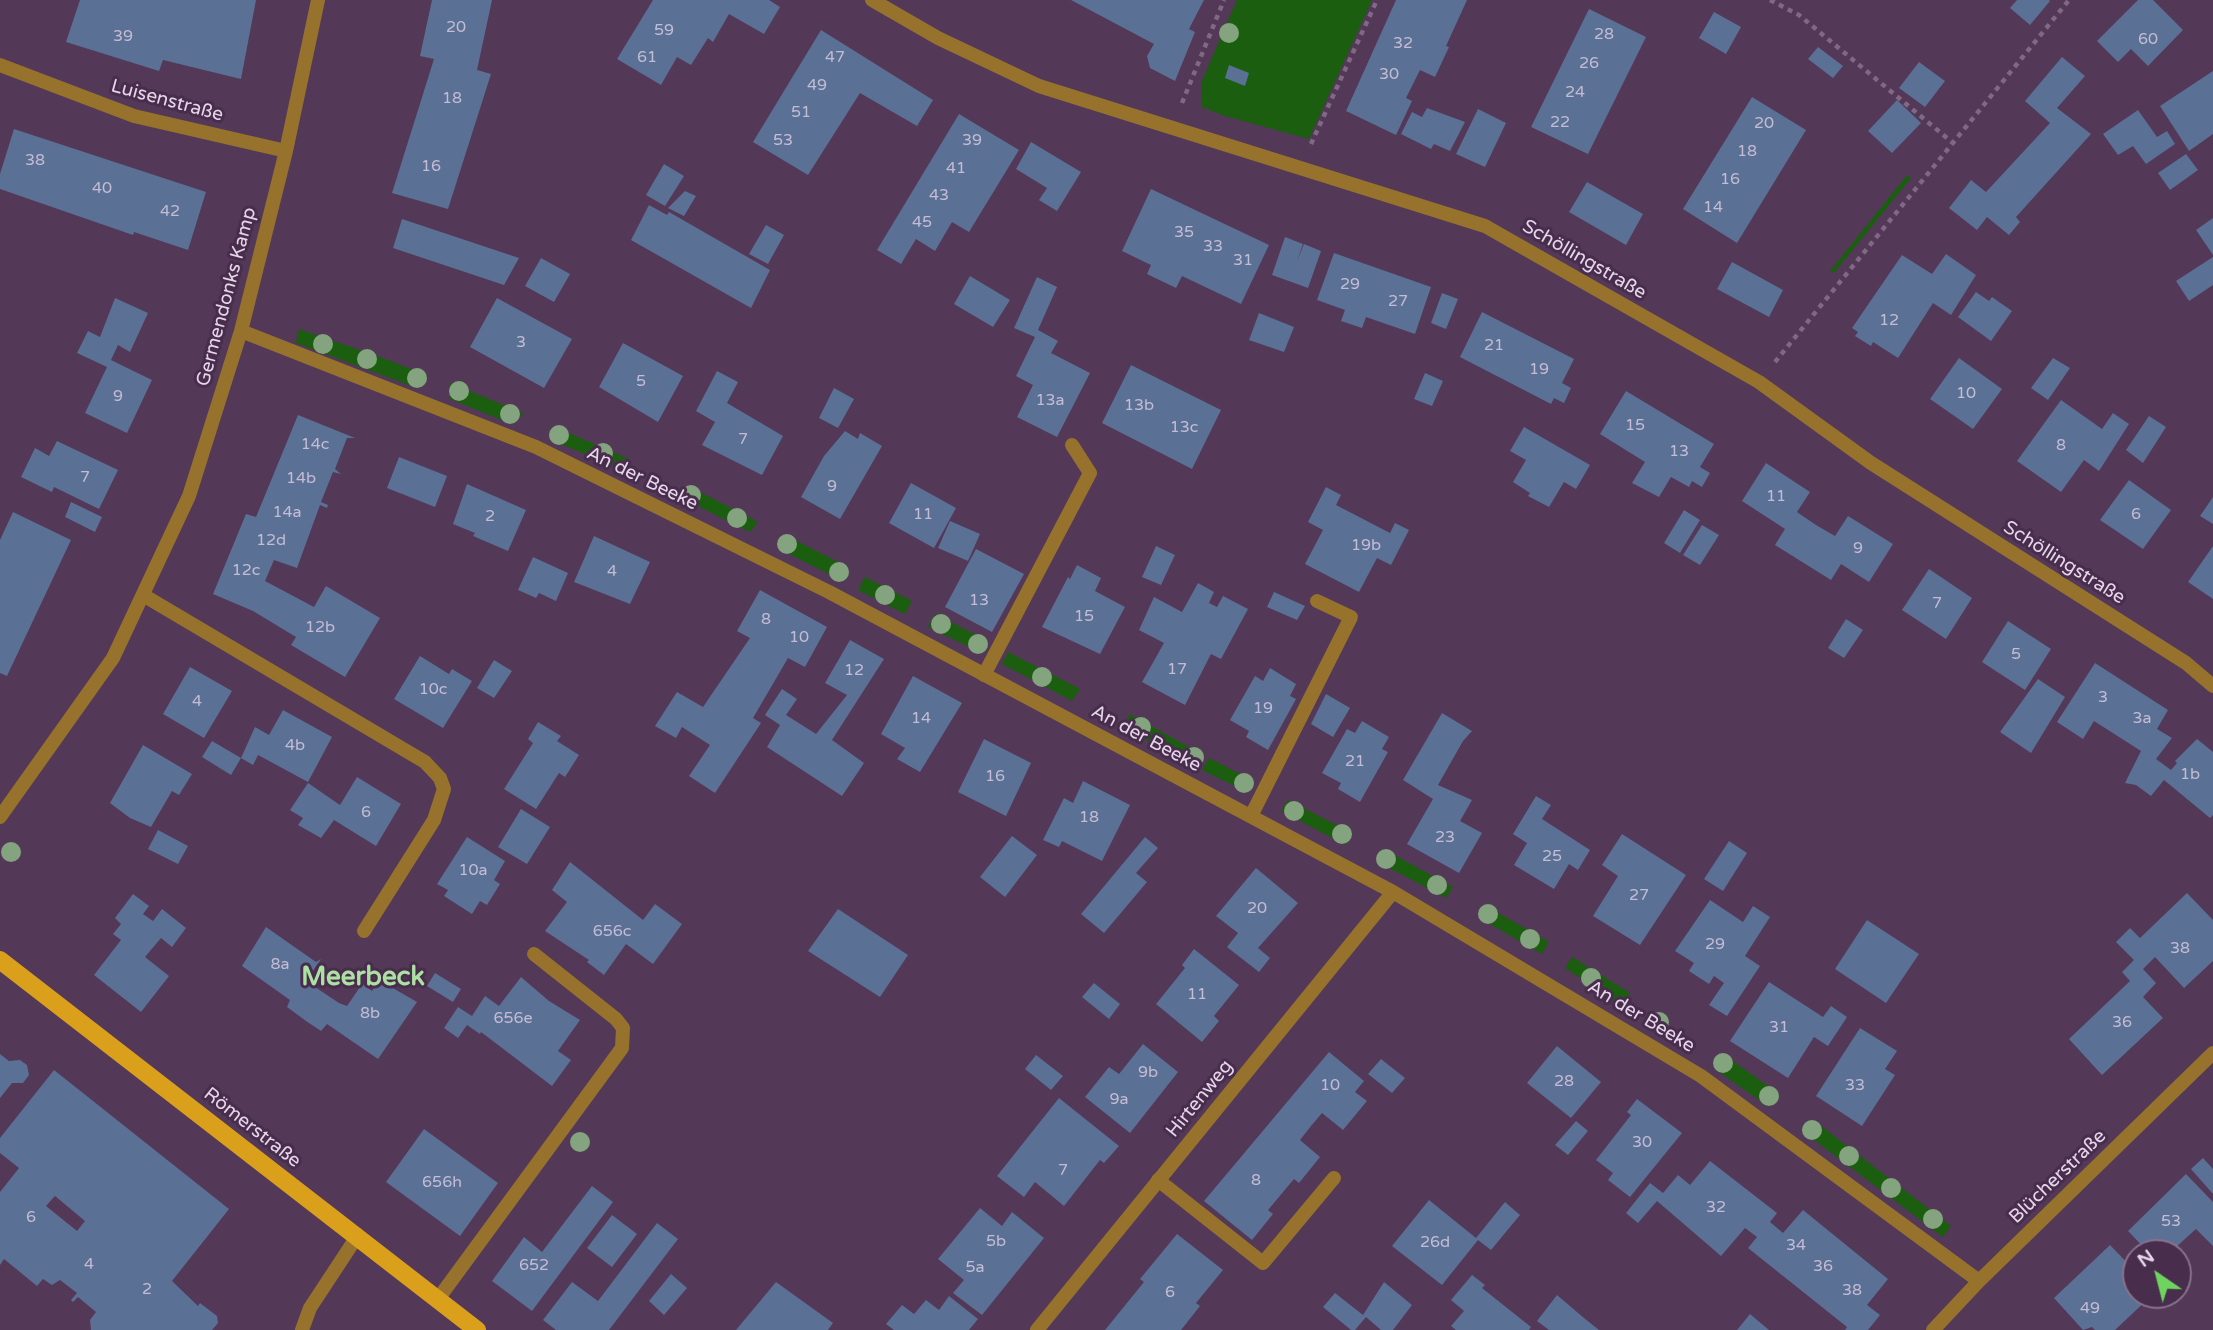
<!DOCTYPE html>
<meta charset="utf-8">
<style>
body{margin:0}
#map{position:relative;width:2213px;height:1330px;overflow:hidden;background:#533858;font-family:"Varela Round",sans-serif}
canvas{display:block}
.north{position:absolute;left:2122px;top:1239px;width:70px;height:70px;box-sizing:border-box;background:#482d4d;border:2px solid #87718b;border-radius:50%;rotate:325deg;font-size:19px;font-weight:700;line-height:28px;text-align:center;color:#e6d6e9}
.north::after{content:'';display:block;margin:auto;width:24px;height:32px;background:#6fd360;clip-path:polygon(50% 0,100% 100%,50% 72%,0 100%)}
</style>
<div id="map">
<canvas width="2213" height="1330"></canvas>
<div class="north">N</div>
</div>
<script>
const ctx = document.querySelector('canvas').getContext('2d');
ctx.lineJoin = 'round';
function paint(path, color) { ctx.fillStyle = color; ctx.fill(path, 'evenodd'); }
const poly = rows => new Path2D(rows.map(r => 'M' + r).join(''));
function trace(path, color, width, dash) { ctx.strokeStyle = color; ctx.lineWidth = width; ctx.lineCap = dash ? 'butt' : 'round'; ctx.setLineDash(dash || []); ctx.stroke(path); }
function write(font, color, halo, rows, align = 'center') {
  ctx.font = font + ' "Varela Round",sans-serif'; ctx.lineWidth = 6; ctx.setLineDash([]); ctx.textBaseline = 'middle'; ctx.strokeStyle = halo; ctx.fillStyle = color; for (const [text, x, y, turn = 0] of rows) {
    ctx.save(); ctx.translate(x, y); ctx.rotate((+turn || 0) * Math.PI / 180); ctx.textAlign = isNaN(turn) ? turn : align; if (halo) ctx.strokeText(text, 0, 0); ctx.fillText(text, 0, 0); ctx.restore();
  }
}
paint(poly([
 [1237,0,1372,0,1309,139,1225,116,1202,107,1201,83],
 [1907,175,1911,178,1834,273,1830,271],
 [299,329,380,357,429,376,417,388,296,343],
 [450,383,499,403,524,414,512,424,450,399],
 [557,428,627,458,628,461,619,468,551,440],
 [690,487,741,513,758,522,750,532,684,499],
 [785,535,846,566,839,579,777,548],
 [865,577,912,601,905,614,858,590],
 [935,614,986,640,980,652,928,627],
 [1008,652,1080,689,1072,701,1002,664],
 [1130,714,1203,755,1197,767,1122,728],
 [1209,758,1252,780,1245,791,1202,770],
 [1288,800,1352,833,1346,845,1281,811],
 [1387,851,1453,887,1446,898,1380,863],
 [1488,907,1549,942,1542,954,1481,919],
 [1572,957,1630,993,1622,1005,1565,968],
 [1726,1056,1779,1094,1769,1107,1716,1070],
 [1816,1122,1951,1226,1943,1237,1806,1134]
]), '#1b5e0f');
paint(poly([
 [80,0,256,0,241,79,163,60,159,71,66,42],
 [432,0,492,0,477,70,491,74,448,209,392,193,434,59,420,56],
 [653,0,769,0,780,7,764,34,729,14,713,42,708,38,691,65,677,57,661,85,617,59],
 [1071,0,1204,0,1189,29,1195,32,1175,81,1150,68,1147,56,1154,44],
 [1396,0,1467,0,1446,46,1449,47,1435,77,1420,70,1406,98,1412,101,1396,135,1346,111],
 [2017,0,2049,0,2050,1,2030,25,2010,8],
 [2138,0,2153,0,2183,30,2148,66,2131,49,2118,62,2097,41],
 [1589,9,1646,37,1588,154,1531,127],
 [1714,12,1741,27,1726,54,1699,38],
 [821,30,933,100,917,126,860,93,808,175,753,142],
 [1818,47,1843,66,1833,78,1808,59],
 [2062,57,2085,76,2057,108,2091,134,2016,217,2020,222,2009,235,1987,217,1977,230,1949,208,1971,180,1986,192,2050,123,2025,101],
 [1919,62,1945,81,1925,107,1899,88],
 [1229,65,1249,73,1245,86,1225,78],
 [2213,71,2213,134,2189,151,2160,106],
 [1752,97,1806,130,1737,243,1683,209],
 [1897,100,1921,123,1892,153,1868,131],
 [1427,108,1465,122,1450,151,1434,144,1431,149,1401,134,1412,112,1422,117],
 [1478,109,1506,123,1485,167,1456,154],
 [2138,110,2157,137,2167,131,2175,144,2146,164,2133,146,2118,155,2103,134],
 [959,114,1019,150,969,232,952,222,935,251,916,239,901,264,877,250],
 [14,129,206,192,188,250,134,232,133,235,0,189,0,174],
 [1031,142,1081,172,1057,211,1039,200,1047,188,1016,169],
 [2186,154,2198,170,2170,190,2158,173],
 [664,164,684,176,665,206,646,195],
 [1587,182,1643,214,1626,245,1569,212],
 [1151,189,1269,245,1241,304,1182,276,1176,288,1147,274,1151,265,1122,251],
 [685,191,696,196,684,216,668,208],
 [649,205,667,215,669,212,770,270,751,308,631,240],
 [2213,218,2213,255,2196,230],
 [402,219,519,258,504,285,393,248],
 [766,225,784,235,768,264,749,254],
 [1285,237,1303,244,1297,261,1304,244,1321,251,1308,288,1272,275],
 [1334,253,1431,287,1415,334,1366,317,1362,328,1341,321,1345,310,1317,300],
 [1946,254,1976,275,1951,315,1933,303,1898,358,1873,342,1871,346,1855,336,1858,332,1852,328,1902,255,1932,274],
 [2213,257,2213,285,2189,301,2176,281],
 [541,258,570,274,554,302,525,286],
 [1732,262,1783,290,1769,317,1717,289],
 [970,276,1010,300,993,327,954,304],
 [1037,277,1057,287,1038,330,1058,341,1051,353,1090,373,1057,437,1017,417,1033,385,1016,376,1035,337,1014,328],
 [1976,292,1989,301,1992,297,2012,311,1991,341,1958,317],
 [1442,293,1458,299,1446,329,1431,323],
 [115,298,148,313,130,352,118,345,111,360,152,380,127,433,85,413,107,367,77,353,88,331,100,337],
 [497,298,572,339,544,388,470,347],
 [1482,312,1574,359,1562,383,1571,388,1564,403,1554,398,1551,404,1460,357],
 [1259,313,1294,327,1284,352,1249,340],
 [623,343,683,376,658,422,599,387],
 [1959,358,2002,389,1973,429,1930,399],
 [2053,358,2070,368,2048,400,2031,388],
 [1131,365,1221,410,1192,469,1102,423],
 [717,371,738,382,727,403,783,436,762,475,702,445,715,422,696,411],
 [1425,373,1443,381,1432,406,1414,399],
 [834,388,854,399,838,428,819,418],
 [1626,391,1714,444,1700,467,1710,473,1702,487,1692,481,1689,487,1671,477,1659,497,1632,483,1645,462,1600,434],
 [2061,400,2102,429,2113,413,2129,424,2099,471,2084,460,2061,492,2017,461],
 [298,415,355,438,347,438,335,469,341,474,333,472,321,502,328,505,327,508,320,505,297,568,274,560,265,581,314,607,326,586,380,618,345,677,291,645,296,637,253,611,213,594,246,514,256,517],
 [2149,416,2166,427,2143,463,2126,450],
 [1524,427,1590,465,1576,489,1564,482,1549,507,1528,496,1530,493,1513,482,1526,460,1510,451],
 [845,431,858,439,860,433,882,446,840,519,801,497,824,456],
 [57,441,118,470,99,509,54,487,52,492,21,477,35,448,49,456],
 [399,457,447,476,435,507,387,488],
 [1766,463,1810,492,1797,512,1816,525,1835,536,1848,516,1893,544,1869,582,1841,564,1831,580,1775,545,1785,529,1742,501],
 [2129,480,2171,510,2143,549,2100,520],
 [911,483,956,508,934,548,889,523],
 [467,484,526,510,508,551,473,536,475,533,453,524],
 [1326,487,1341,495,1336,505,1390,533,1395,523,1409,530,1391,565,1377,558,1359,592,1305,564,1323,530,1308,522],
 [2213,497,2213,524,2200,516],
 [71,502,102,517,95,532,65,517],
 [1684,510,1700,520,1680,553,1664,543],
 [13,512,71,540,7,676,0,673,0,540],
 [950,521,980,534,968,561,938,548],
 [1702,525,1719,535,1700,565,1683,555],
 [594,536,650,562,630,604,574,582],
 [1156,546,1175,555,1161,585,1142,577],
 [2213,546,2213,599,2188,582],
 [976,549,1024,574,992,632,945,607],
 [533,557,568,573,556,601,539,593,536,598,518,590],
 [1077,565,1101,578,1095,591,1125,607,1100,654,1042,627,1068,577,1070,579],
 [1929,569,1972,598,1946,639,1902,610],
 [1198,583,1214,592,1209,603,1217,607,1223,596,1248,609,1221,659,1211,654,1185,705,1142,682,1164,643,1139,630,1154,597,1182,612],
 [760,590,827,627,805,667,788,658,753,718,761,723,715,793,689,776,710,745,682,727,676,738,655,726,677,692,703,707,750,638,737,631],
 [1274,592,1305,606,1297,620,1267,607],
 [1846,619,1863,630,1844,658,1828,648],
 [2008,621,2051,649,2025,690,1982,662],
 [850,640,884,659,832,740,864,763,842,796,767,747,780,725,765,715,782,689,797,699,786,715,816,734,847,695,825,683],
 [420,656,449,674,452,669,472,681,443,728,394,699],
 [494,660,512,671,494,698,477,688],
 [2095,663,2168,710,2157,729,2172,738,2156,759,2171,770,2177,763,2175,761,2197,739,2213,752,2213,815,2210,818,2164,780,2151,796,2136,785,2125,783,2141,751,2094,721,2083,739,2057,722],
 [190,667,232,691,204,738,163,714],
 [1270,668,1296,684,1290,696,1296,699,1268,750,1246,737,1249,731,1230,720,1255,676,1263,681],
 [913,676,962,703,920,772,897,759,905,748,881,734],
 [2038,679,2065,697,2031,753,2000,732],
 [1326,694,1350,708,1333,737,1311,724],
 [283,710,332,737,308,782,258,755,253,765,241,758,255,727,269,735],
 [1442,713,1472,731,1463,741,1438,785,1472,800,1460,821,1482,833,1459,873,1407,844,1433,799,1403,780],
 [1362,721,1389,737,1382,749,1388,752,1360,802,1338,789,1341,783,1322,773,1347,729,1355,733],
 [538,722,561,736,557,741,579,755,565,777,559,773,536,809,504,789,533,743,528,739],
 [984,739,1031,763,1006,816,958,792],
 [212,741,241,758,231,775,202,757],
 [143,745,192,774,179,795,172,791,151,827,130,818,110,803],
 [357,777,401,804,376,846,334,820,321,838,298,825,303,818,290,810,308,783,340,805],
 [1083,781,1130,805,1102,861,1062,841,1059,847,1043,840,1064,798,1073,803],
 [1536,796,1551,805,1542,819,1590,850,1578,870,1569,864,1554,889,1514,865,1527,843,1513,834],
 [521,809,550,827,527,864,498,847],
 [158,830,188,846,178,864,148,849],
 [1622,834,1686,875,1640,945,1593,916,1618,876,1602,865],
 [1012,836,1037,855,1005,897,980,877],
 [467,837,505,861,494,880,500,884,487,905,480,901,472,914,444,896,448,890,437,884],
 [1145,837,1158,848,1136,873,1147,882,1104,933,1081,914],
 [1729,841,1747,853,1723,891,1704,879],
 [570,862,643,920,655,904,682,924,653,964,626,944,604,975,587,962,589,960,545,931,567,902,552,890],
 [1256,868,1298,903,1258,948,1270,958,1259,972,1227,947,1238,933,1216,916],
 [2187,893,2213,920,2213,961,2184,988,2155,957,2143,969,2156,983,2143,997,2163,1018,2102,1075,2069,1039,2130,981,2122,972,2134,960,2116,942,2130,928,2140,938],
 [133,894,149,906,143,914,153,921,162,909,186,928,172,947,161,938,145,957,169,976,141,1012,94,975,121,940,113,934,121,924,115,918],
 [1710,900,1743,922,1753,906,1770,917,1745,956,1760,966,1727,1016,1709,1005,1724,983,1714,976,1709,984,1689,971,1694,963,1675,951],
 [838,909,908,955,880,997,808,951],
 [1867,920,1919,954,1886,1003,1835,969],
 [266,927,316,962,321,959,306,981,339,1003,347,1006,362,984,372,991,379,980,417,1002,378,1059,327,1024,321,1031,306,1021,287,1007,290,1000,242,966],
 [1194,949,1239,985,1214,1016,1219,1021,1202,1042,1156,1004,1185,968,1182,965],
 [435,973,461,989,453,1002,427,986],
 [521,977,549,1001,580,1020,558,1051,571,1060,552,1086,481,1032,480,1034,467,1025,458,1038,444,1028,458,1007,472,1016,485,996,499,1006],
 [1769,982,1823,1017,1831,1006,1847,1017,1828,1046,1814,1037,1788,1078,1730,1041],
 [1094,983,1120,1004,1109,1019,1082,997],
 [1860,1028,1897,1051,1885,1069,1895,1075,1862,1126,1816,1096],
 [1143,1044,1178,1072,1130,1133,1085,1097,1109,1067,1119,1074],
 [1557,1046,1601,1082,1571,1118,1527,1083],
 [1329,1052,1364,1081,1355,1092,1367,1101,1343,1130,1322,1113,1311,1126,1300,1140,1320,1157,1299,1183,1294,1179,1268,1210,1273,1214,1252,1240,1204,1201],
 [0,1054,9,1061,20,1060,27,1065,29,1075,23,1083,12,1083,0,1098],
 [1036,1055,1063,1076,1051,1090,1025,1069],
 [1381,1059,1405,1078,1392,1093,1368,1074],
 [54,1070,229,1209,172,1281,198,1306,200,1303,217,1316,218,1323,212,1330,91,1330,90,1320,96,1312,78,1297,73,1302,71,1300,77,1293,60,1280,52,1285,43,1279,37,1286,4,1259,0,1265,0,1192,19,1168,0,1153,0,1138],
 [55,1196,85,1221,77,1231,46,1206],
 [1059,1098,1119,1146,1104,1163,1100,1160,1064,1206,1035,1182,1024,1197,997,1176],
 [1637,1099,1682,1133,1630,1197,1608,1180,1613,1173,1596,1160,1631,1115,1627,1112],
 [1576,1121,1588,1131,1568,1155,1555,1145],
 [424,1129,498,1183,460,1236,386,1182],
 [2203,1158,2213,1169,2213,1194,2191,1169],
 [1710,1161,1777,1213,1770,1222,1783,1233,1803,1210,1888,1279,1867,1305,1880,1315,1868,1330,1845,1330,1847,1327,1748,1248,1757,1237,1745,1228,1721,1256,1657,1201,1638,1223,1626,1213,1650,1183,1663,1193,1678,1175,1690,1185],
 [2186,1174,2213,1202,2213,1246,2196,1229,2175,1248,2168,1241,2149,1253,2128,1231],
 [592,1186,613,1202,532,1311,492,1281,524,1237,542,1252],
 [1429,1200,1476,1238,1505,1202,1520,1215,1491,1250,1478,1240,1442,1285,1392,1246],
 [980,1208,1002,1226,1012,1212,1044,1238,982,1315,953,1293,964,1280,938,1259],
 [612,1215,637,1234,612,1267,587,1248],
 [657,1223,678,1239,609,1330,556,1330,543,1320,572,1282,598,1301],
 [1177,1234,1223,1270,1196,1303,1200,1306,1181,1330,1105,1330,1144,1282,1140,1279],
 [2110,1245,2136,1272,2136,1295,2149,1298,2115,1330,2095,1330,2092,1327,2083,1330,2054,1298],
 [671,1274,687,1288,664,1315,649,1301],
 [1472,1275,1485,1285,1482,1288,1531,1327,1529,1330,1456,1330,1451,1326,1464,1311,1451,1300],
 [776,1282,833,1323,828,1330,736,1330],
 [1384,1282,1412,1305,1393,1330,1381,1330,1366,1317,1355,1330,1351,1330,1323,1307,1335,1293,1363,1315],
 [1557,1295,1584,1318,1599,1330,1549,1330,1537,1321],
 [949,1296,978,1319,969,1330,894,1330,886,1324,902,1305,914,1314,926,1300,939,1310],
 [1750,1314,1769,1330,1737,1330]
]), '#5b7095');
trace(poly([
 [1770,0,1799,15,1953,143],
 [1182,103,1224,0],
 [1311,144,1377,0],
 [1775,362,2069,0]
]), '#816985', 4.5, [5, 5]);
trace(poly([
 [143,595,425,762,440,778,444,789,434,820,364,931],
 [984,675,1090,473,1072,445],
 [1251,816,1351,617,1317,601],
 [1158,1180,1263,1263,1334,1178],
 [438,1299,622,1048,623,1028,616,1019,534,954]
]), '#96722c', 14);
trace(poly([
 [872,0,938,38,1039,86,1485,226,1759,382,1871,463,2186,663,2213,686],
 [0,65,134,116,286,151],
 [241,331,536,447,829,592,1393,892,1701,1076,1979,1281],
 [0,817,113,658,189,496,241,331,286,151,318,0],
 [302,1330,310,1308,358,1235],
 [1037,1330,1393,892],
 [1933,1330,1979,1281,2213,1053]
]), '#96722c', 14);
trace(poly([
 [0,960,477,1330]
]), '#dba01b', 18);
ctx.fillStyle = '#83a47e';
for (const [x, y] of [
 [1229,33],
 [323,344],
 [367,359],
 [417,378],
 [459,391],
 [510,414],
 [559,435],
 [603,453],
 [691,495],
 [737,518],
 [787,544],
 [839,572],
 [885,595],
 [941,624],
 [978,644],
 [1042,677],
 [1141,727],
 [1194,757],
 [1244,783],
 [1294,811],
 [1342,834],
 [11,852],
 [1386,859],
 [1437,885],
 [1488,914],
 [1530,939],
 [1591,978],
 [1659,1022],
 [1723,1063],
 [1769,1096],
 [1812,1130],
 [580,1142],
 [1849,1156],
 [1891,1188],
 [1933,1219]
]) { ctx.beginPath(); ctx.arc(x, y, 10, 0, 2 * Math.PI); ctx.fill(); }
write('16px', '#c3bcd4', null, [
 ["20",456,28],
 ["59",664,31],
 ["28",1604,35],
 ["39",123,37],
 ["60",2148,40],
 ["32",1403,44],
 ["61",647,58],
 ["47",835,58],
 ["26",1589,64],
 ["30",1389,75],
 ["49",817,86],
 ["24",1575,93],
 ["18",452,99],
 ["51",801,113],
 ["22",1560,123],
 ["20",1764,124],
 ["53",783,141],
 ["39",972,141],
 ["18",1747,152],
 ["38",35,161],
 ["16",431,167],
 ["41",956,169],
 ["16",1730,180],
 ["40",102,189],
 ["43",939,196],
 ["14",1713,208],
 ["42",170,212],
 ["45",922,223],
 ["35",1184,233],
 ["33",1213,247],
 ["31",1243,261],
 ["29",1350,285],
 ["27",1398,302],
 ["12",1889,321],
 ["3",521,343],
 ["21",1494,346],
 ["19",1539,370],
 ["5",641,382],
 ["10",1966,394],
 ["9",118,397],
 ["13a",1050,401],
 ["13b",1139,406],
 ["15",1635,426],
 ["13c",1184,428],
 ["7",743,440],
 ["14c",315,445],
 ["8",2061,446],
 ["13",1679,452],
 ["7",85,478],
 ["14b",301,479],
 ["9",832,487],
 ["11",1776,497],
 ["14a",287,513],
 ["11",923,515],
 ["6",2136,515],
 ["2",490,517],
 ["12d",271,541],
 ["19b",1366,546],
 ["9",1858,549],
 ["12c",246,571],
 ["4",612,572],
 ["13",979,601],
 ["7",1937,604],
 ["15",1084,617],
 ["8",766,620],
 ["12b",320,628],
 ["10",799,638],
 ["5",2016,655],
 ["17",1177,670],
 ["12",854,671],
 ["10c",433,690],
 ["3",2103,698],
 ["4",197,702],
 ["19",1263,709],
 ["14",921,719],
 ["3a",2142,719],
 ["4b",295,746],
 ["21",1355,762],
 ["1b",2190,775],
 ["16",995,777],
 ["6",366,813],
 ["18",1089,818],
 ["23",1445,838],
 ["25",1552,857],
 ["10a",473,871],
 ["27",1639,896],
 ["20",1257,909],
 ["656c",612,932],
 ["29",1715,945],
 ["38",2180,949],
 ["8a",280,965],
 ["11",1197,995],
 ["8b",370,1014],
 ["656e",513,1019],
 ["36",2122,1023],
 ["31",1779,1028],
 ["9b",1148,1073],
 ["28",1564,1082],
 ["10",1330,1086],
 ["33",1855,1086],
 ["9a",1119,1100],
 ["30",1642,1143],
 ["7",1063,1171],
 ["8",1256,1181],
 ["656h",442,1183],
 ["32",1716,1208],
 ["6",31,1218],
 ["53",2171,1222],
 ["5b",996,1242],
 ["26d",1435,1243],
 ["34",1796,1246],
 ["4",89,1265],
 ["652",534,1266],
 ["36",1823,1267],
 ["5a",975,1268],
 ["2",147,1290],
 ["38",1852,1291],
 ["6",1170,1293],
 ["49",2090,1309]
]);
write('19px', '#e6d6e9', '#482d4d', [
 ["Luisenstraße",167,101,15],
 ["Schöllingstraße",1584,260,30],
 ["Germendonks Kamp",227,297,-75],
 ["An der Beeke",642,479,26],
 ["Schöllingstraße",2064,563,32],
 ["An der Beeke",1146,739,28],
 ["An der Beeke",1641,1017,31],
 ["Hirtenweg",1200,1099,-51],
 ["Römerstraße",252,1128,38],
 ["Blücherstraße",2058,1177,-44]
]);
write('bold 26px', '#ace1a3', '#482d4d', [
 ["Meerbeck",363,978]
]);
</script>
